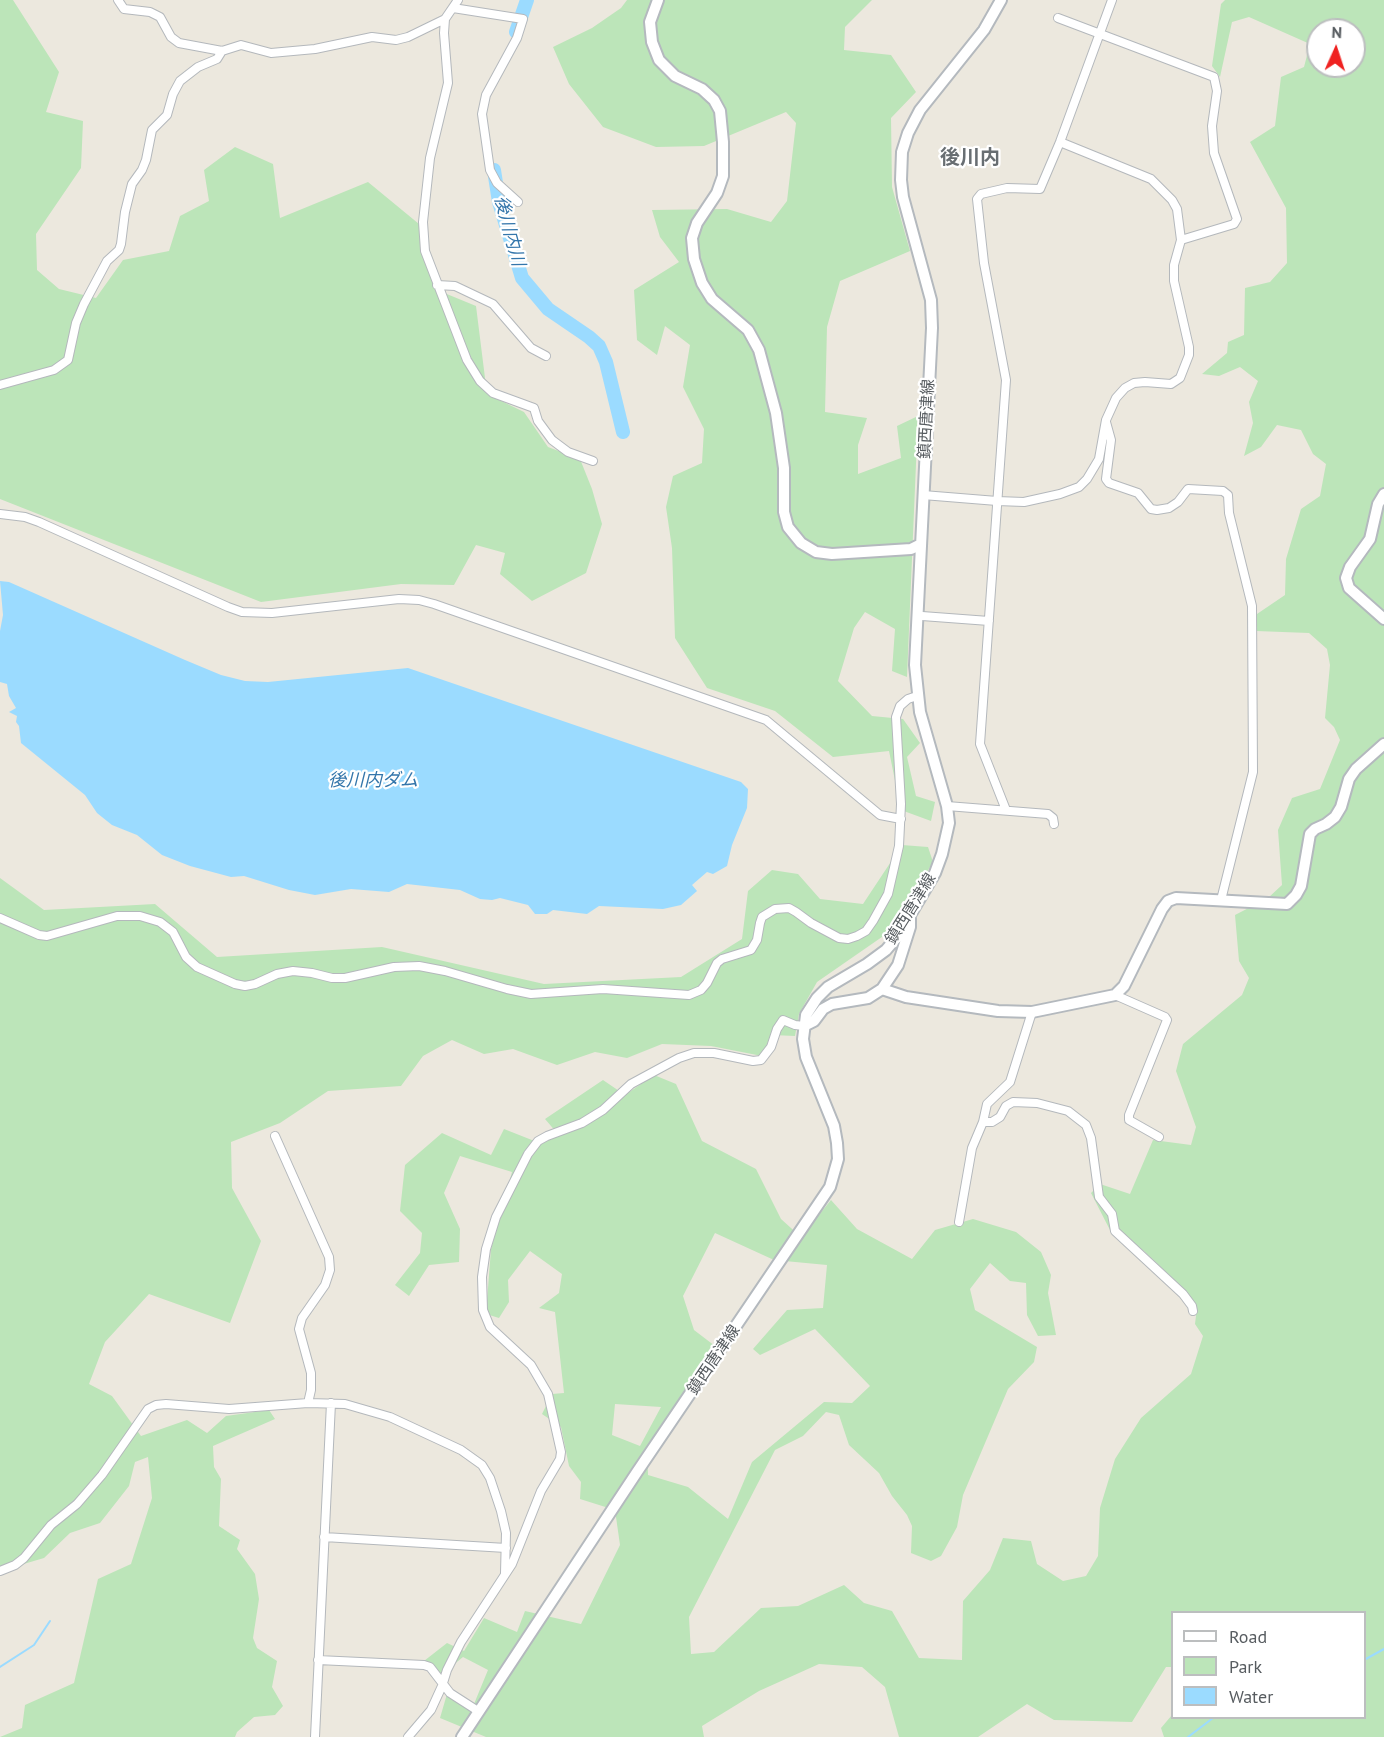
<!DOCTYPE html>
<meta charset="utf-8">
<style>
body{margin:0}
#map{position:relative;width:1384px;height:1737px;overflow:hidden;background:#ece8de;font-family:"PT Sans",sans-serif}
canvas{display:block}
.legend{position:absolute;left:1171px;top:1611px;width:195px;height:108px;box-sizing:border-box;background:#fff;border:2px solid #bcbebf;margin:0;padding:8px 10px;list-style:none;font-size:18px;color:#575c60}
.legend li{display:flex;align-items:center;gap:12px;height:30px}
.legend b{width:30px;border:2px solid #bcbebf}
.north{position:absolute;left:1306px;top:18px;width:60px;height:60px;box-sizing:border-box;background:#fff;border:2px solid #bcbebf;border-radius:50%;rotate:3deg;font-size:16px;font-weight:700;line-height:24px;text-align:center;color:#575c60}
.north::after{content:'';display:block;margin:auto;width:21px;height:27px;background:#ef2221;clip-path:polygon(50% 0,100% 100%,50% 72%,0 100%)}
</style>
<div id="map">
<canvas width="1384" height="1737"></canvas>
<ul class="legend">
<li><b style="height:8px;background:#fff"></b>Road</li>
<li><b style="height:16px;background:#bce5b9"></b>Park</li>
<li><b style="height:16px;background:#9bdbff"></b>Water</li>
</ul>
<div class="north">N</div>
</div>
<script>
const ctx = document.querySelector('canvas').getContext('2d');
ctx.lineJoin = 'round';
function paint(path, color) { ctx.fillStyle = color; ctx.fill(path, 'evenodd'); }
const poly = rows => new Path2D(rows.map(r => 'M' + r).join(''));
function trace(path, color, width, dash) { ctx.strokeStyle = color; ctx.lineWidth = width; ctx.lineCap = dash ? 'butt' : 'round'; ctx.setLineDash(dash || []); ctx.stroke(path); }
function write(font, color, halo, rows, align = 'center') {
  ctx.font = font + ' "PT Sans","Noto Sans JP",sans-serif'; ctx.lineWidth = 4.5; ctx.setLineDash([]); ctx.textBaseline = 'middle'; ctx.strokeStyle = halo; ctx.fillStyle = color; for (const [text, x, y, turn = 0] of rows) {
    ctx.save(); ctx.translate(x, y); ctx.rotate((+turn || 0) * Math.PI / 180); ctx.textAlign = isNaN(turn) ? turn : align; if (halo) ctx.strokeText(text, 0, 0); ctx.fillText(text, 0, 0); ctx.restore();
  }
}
paint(poly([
 [0,0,13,0,59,72,46,112,83,121,81,168,36,234,37,270,59,289,96,298,123,260,169,251,180,216,209,201,204,170,235,147,273,164,280,218,368,182,419,224,437,290,476,306,487,394,524,412,548,447,580,459,592,489,602,524,586,573,532,601,500,574,505,553,476,545,454,585,401,584,261,602,0,499],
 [627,0,872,0,845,27,844,50,891,55,916,92,891,118,892,187,910,251,840,281,827,327,825,412,867,418,858,445,858,474,901,458,897,426,918,416,907,677,892,671,895,629,865,612,854,628,838,681,872,716,903,719,920,743,907,757,916,796,935,802,931,821,901,810,889,751,833,757,775,711,707,688,675,638,672,548,666,507,673,476,702,463,704,429,683,387,690,345,665,326,657,355,637,340,634,290,679,262,660,237,652,210,727,209,771,222,787,201,796,123,786,112,704,146,656,147,603,127,569,84,553,47,592,28,621,8],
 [1225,0,1384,0,1384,1737,1164,1737,1161,1728,1172,1715,1172,1718,1364,1718,1364,1612,1172,1612,1172,1667,1166,1667,1132,1722,1054,1720,1027,1704,978,1737,899,1737,885,1687,862,1667,819,1664,759,1691,702,1726,704,1737,486,1737,440,1718,447,1694,474,1704,488,1670,463,1657,441,1675,424,1661,447,1643,464,1651,484,1618,517,1632,525,1611,581,1624,620,1545,615,1510,580,1499,581,1482,569,1466,561,1427,542,1414,552,1394,564,1393,555,1312,539,1308,559,1293,562,1274,530,1251,508,1280,509,1302,499,1318,486,1314,491,1249,512,1172,460,1156,444,1193,460,1229,459,1262,429,1265,409,1296,395,1285,420,1253,422,1233,400,1211,405,1165,442,1133,491,1155,504,1129,542,1144,557,1133,545,1119,603,1080,625,1095,654,1075,676,1084,702,1141,756,1169,781,1219,801,1237,831,1200,857,1229,912,1259,935,1230,973,1219,1016,1232,1041,1252,1051,1275,1048,1293,1056,1335,1038,1336,1027,1315,1026,1283,1010,1281,990,1263,970,1289,975,1310,1037,1347,1034,1362,1008,1389,963,1495,957,1527,941,1556,931,1561,911,1553,912,1526,907,1515,892,1496,879,1473,849,1445,839,1415,826,1412,803,1436,775,1450,689,1617,691,1654,714,1652,761,1608,798,1606,844,1585,864,1603,892,1611,919,1658,962,1660,963,1601,990,1570,1003,1538,1031,1541,1037,1564,1063,1581,1086,1576,1098,1556,1100,1508,1115,1459,1141,1418,1191,1374,1203,1336,1195,1324,1197,1308,1185,1290,1144,1251,1111,1232,1091,1193,1100,1184,1130,1194,1153,1140,1191,1145,1196,1127,1176,1071,1183,1044,1242,995,1249,978,1239,961,1235,915,1268,898,1282,885,1278,830,1292,798,1320,789,1340,740,1334,727,1325,718,1330,665,1327,649,1309,633,1256,631,1257,614,1285,595,1286,559,1301,509,1320,496,1326,464,1313,454,1301,430,1277,425,1261,447,1244,456,1253,423,1249,402,1258,381,1240,367,1219,376,1202,374,1227,353,1228,342,1244,335,1245,288,1270,282,1287,263,1286,208,1250,142,1275,126,1281,77,1304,67,1310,44,1249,17,1232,22,1220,77,1212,66,1221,4],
 [1318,30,1354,30,1354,66,1318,66],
 [715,1233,774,1260,827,1265,823,1308,787,1310,753,1349,760,1355,815,1329,870,1386,852,1403,824,1402,752,1462,728,1519,688,1487,648,1475,647,1450,715,1346,694,1330,683,1296],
 [615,1404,661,1407,640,1446,612,1435],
 [902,845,928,847,933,862,892,930,817,982,799,1014,795,1036,772,1035,762,1056,711,1046,662,1044,627,1058,595,1052,557,1065,513,1049,484,1054,452,1040,423,1056,401,1086,328,1091,280,1123,231,1142,232,1188,261,1241,230,1323,149,1294,105,1342,89,1384,112,1396,141,1436,187,1420,207,1433,226,1416,269,1410,275,1419,213,1446,214,1467,221,1479,219,1526,240,1540,237,1549,255,1574,259,1599,253,1638,257,1648,277,1661,272,1687,283,1706,275,1715,254,1717,237,1732,235,1737,0,1737,22,1728,25,1705,74,1683,98,1579,131,1564,152,1498,148,1457,135,1462,129,1486,100,1523,70,1533,44,1558,0,1571,0,878,44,910,155,904,217,957,382,947,544,984,681,977,742,939,748,891,772,870,798,874,820,899,863,904]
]), '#bce5b9');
paint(poly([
 [0,581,9,582,185,660,221,675,245,681,268,682,408,668,741,782,748,789,747,808,732,845,727,866,713,874,707,872,692,885,697,891,681,905,663,909,599,906,587,914,553,910,547,914,535,914,528,905,500,898,492,900,480,899,460,890,407,884,389,892,351,889,315,895,289,890,244,876,231,877,190,866,162,855,137,835,112,825,97,813,85,795,21,743,19,726,16,722,17,716,9,712,16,708,9,696,7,684,0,682,0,631,3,615]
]), '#9bdbff');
trace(poly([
 [1364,1660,1384,1649],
 [0,1667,34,1645,50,1621],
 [1188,1737,1213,1718]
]), '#9bdbff', 2);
trace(poly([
 [516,32,527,0],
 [494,170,499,202,522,278,548,309,589,337,599,346,606,362,623,432]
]), '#9bdbff', 14);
const street = poly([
 [118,0,124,9,150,12,160,17,171,37,179,43,222,51,241,45,271,53,315,49,372,37,396,40,408,37,445,19,458,0],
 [453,8,523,19,517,38,486,95,482,114,490,170,497,183,518,202],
 [1058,18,1214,77,1217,91,1212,126,1214,153,1237,219,1234,224,1181,240],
 [445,19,444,33,448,83,430,158,423,222,425,251,467,360,480,381,493,393,534,408,538,421,552,440,568,452,593,461],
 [437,285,455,286,493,304,531,348,546,356],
 [0,385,54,370,68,360,76,323,84,304,107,261,119,250,121,244,125,212,132,184,142,170,146,160,152,130,167,115,173,94,180,81,198,67,217,59,222,51],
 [1106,422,1111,440,1106,479,1109,483,1138,493,1151,509,1157,510,1169,508,1178,502,1188,489,1223,491,1228,495,1229,513,1252,606,1253,772,1221,900],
 [923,495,997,501,1024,502,1060,494,1079,487,1087,479,1099,459,1106,420,1116,398,1125,388,1134,383,1145,382,1171,384,1180,378,1189,355,1189,347,1174,281,1174,265,1181,240,1177,209,1172,200,1151,179,1060,142],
 [0,514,25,517,39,522,228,607,242,612,272,613,399,599,419,600,434,604,766,720,880,815,901,819],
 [922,616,989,621],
 [947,806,1048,814,1053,818,1054,824],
 [1006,810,980,744,1006,380,984,263,977,199,981,194,1007,188,1040,189,1060,142,1112,0],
 [0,918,39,935,47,936,117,916,140,916,160,922,173,932,186,957,197,967,235,984,245,986,255,984,277,974,293,971,312,973,332,978,345,978,394,967,419,966,445,971,507,989,531,994,603,989,689,995,701,990,707,983,717,963,722,959,751,950,757,940,760,923,762,917,775,909,789,908,796,912,811,923,839,938,848,939,857,936,866,931,873,921,888,894,899,846,901,804,896,717,900,706,908,699,917,696],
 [1115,995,1165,1017,1167,1020,1129,1115,1129,1120,1159,1137],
 [983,1122,992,1122,1000,1117,1006,1106,1013,1102,1037,1103,1068,1111,1086,1125,1091,1138,1099,1197,1112,1214,1115,1231,1183,1294,1192,1306,1193,1311],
 [275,1136,329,1257,330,1270,325,1285,302,1318,299,1329,311,1373,311,1390,308,1403],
 [959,1222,972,1148,983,1122,987,1104,1010,1082,1032,1012],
 [324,1537,506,1548],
 [0,1571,15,1565,24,1558,51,1525,77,1504,102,1475,148,1409,156,1405,166,1404,229,1409,308,1403,345,1404,390,1417,461,1450,482,1465,490,1478,501,1511,506,1533,505,1573],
 [318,1660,424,1665,430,1667,450,1693,478,1711],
 [315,1737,331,1403],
 [408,1737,431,1710,442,1686,447,1670,461,1642,512,1564,541,1491,560,1459,561,1452,548,1394,531,1365,490,1327,483,1310,482,1277,486,1249,496,1217,528,1154,538,1141,547,1136,582,1123,603,1110,631,1084,679,1058,694,1053,714,1053,753,1061,761,1060,771,1047,777,1029,783,1020,795,1025,804,1026]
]);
const secondary = poly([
 [658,0,650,22,652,42,659,60,675,76,702,89,714,100,720,111,723,142,723,176,717,193,697,223,692,238,694,259,702,283,712,299,748,330,759,350,776,413,784,468,784,512,788,527,801,543,816,552,832,554,911,549,921,544],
 [1384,494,1378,504,1370,539,1350,567,1346,578,1349,588,1384,619],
 [882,989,898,965,910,927,910,918],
 [804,1026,814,1021,823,1009,832,1004,868,998,882,989,906,997,998,1011,1032,1012,1115,995,1124,986,1162,909,1168,901,1176,898,1287,904,1296,895,1301,886,1310,834,1315,829,1326,824,1335,817,1341,807,1349,779,1356,769,1384,744],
 [462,1737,637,1472,830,1187,838,1159,837,1143,834,1126,806,1057,803,1039,806,1015,817,998,828,987,867,964,886,950,897,937,935,873,942,854,949,823,947,806,920,712,915,665,932,328,931,300,903,197,901,180,902,152,908,133,920,110,984,30,1001,0]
]);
trace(street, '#b4b8bc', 10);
trace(secondary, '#b4b9be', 14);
trace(street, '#fff', 8);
trace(secondary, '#fff', 10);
write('16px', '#575c60', '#fff', [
 ["鎮西唐津線",927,419,-87],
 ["鎮西唐津線",911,909,-58],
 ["鎮西唐津線",714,1360,-56]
]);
write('italic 18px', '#3476ab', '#fff', [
 ["後川内川",509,231,75],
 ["後川内ダム",373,781]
]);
write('bold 20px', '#686e72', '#fff', [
 ["後川内",970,158]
]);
</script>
